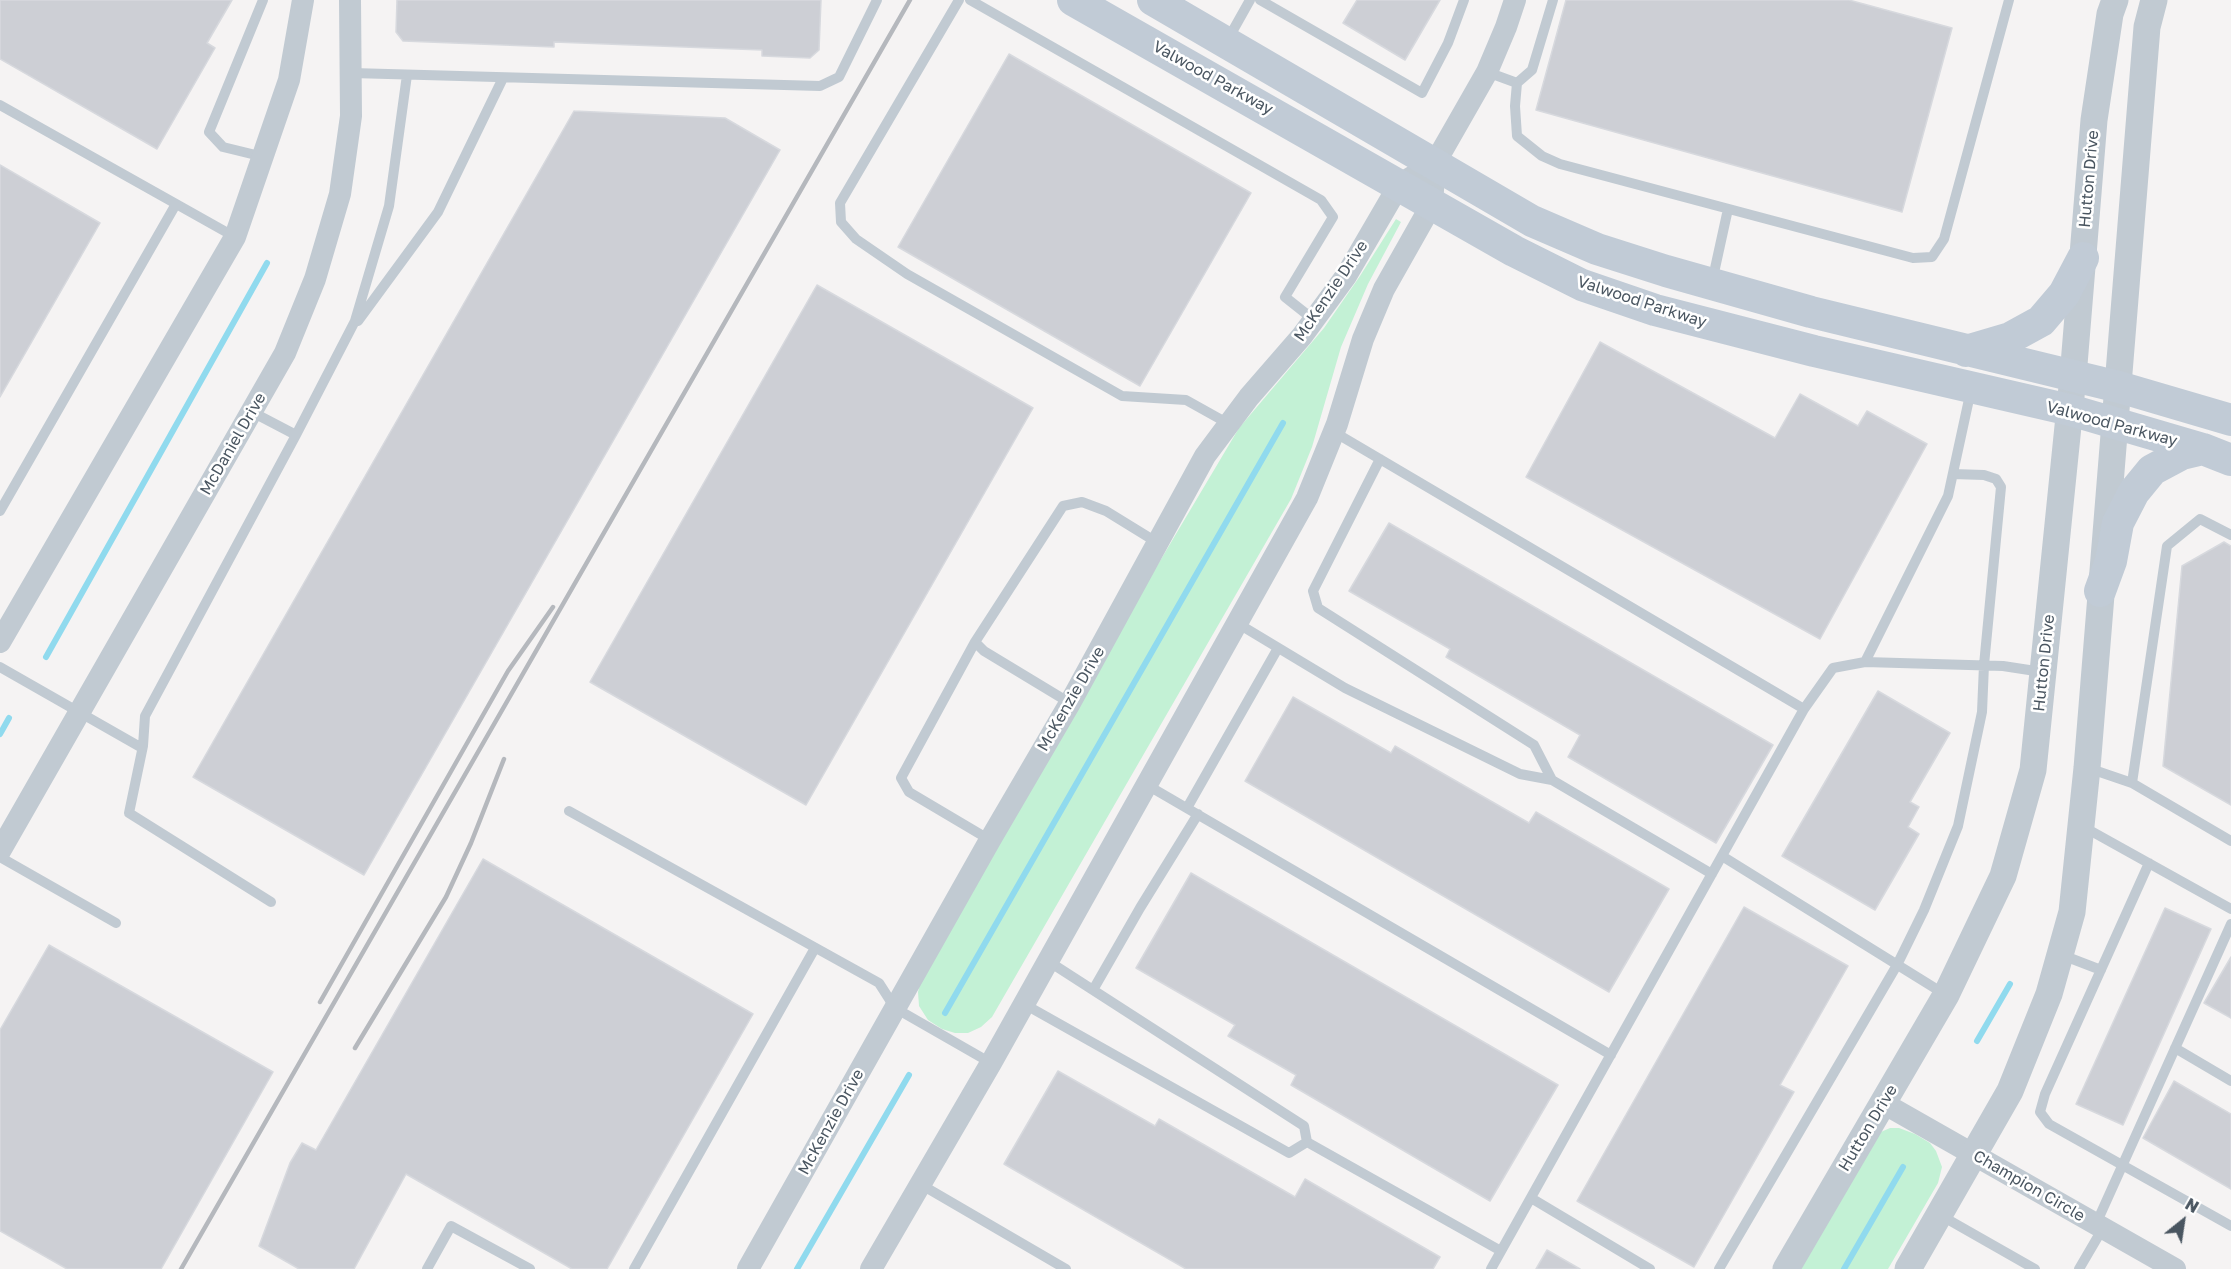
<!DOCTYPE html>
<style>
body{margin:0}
#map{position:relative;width:2231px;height:1269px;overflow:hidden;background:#f5f3f3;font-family:"Golos Text",sans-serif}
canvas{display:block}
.north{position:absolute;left:2153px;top:1191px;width:60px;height:60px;-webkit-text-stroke:4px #fff;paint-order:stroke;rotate:30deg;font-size:16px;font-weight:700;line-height:24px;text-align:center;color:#4a5661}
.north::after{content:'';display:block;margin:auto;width:21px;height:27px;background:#4a5661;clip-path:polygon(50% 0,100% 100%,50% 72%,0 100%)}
</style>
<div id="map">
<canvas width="2231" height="1269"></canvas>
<div class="north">N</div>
</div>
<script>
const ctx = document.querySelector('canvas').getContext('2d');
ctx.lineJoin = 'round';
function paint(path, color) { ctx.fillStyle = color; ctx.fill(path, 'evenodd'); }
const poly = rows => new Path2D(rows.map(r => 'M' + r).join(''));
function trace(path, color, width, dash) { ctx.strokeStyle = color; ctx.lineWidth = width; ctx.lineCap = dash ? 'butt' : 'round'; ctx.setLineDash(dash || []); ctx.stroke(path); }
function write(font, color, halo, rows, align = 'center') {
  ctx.font = font + ' "Golos Text",sans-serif'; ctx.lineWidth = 5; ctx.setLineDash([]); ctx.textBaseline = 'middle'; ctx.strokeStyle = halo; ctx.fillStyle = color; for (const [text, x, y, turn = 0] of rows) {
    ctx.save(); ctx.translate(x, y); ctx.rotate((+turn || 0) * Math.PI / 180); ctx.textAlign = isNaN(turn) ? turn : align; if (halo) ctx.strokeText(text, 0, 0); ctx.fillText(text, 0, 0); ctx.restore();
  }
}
paint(poly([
 [1396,219,1401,222,1368,284,1341,347,1312,447,1291,499,992,1017,981,1027,968,1033,955,1033,942,1029,928,1020,919,1006,918,992,922,975,1110,645,1239,428,1324,328,1360,276],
 [1890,1128,1899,1128,1915,1134,1930,1143,1936,1151,1942,1167,1938,1183,1888,1269,1796,1269,1874,1135]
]), '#c3f1d5');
trace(poly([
 [46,657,267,263],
 [0,734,9,718],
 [945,1013,1283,423],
 [1977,1041,2010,984],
 [797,1269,909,1075],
 [1844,1269,1903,1167]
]), '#90daee', 6);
const building = poly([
 [0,0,232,0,207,43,215,48,157,149,0,59,0,0],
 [397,0,821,0,819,50,810,58,762,56,762,50,554,42,554,47,403,41,396,32,397,0],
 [1357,0,1440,0,1405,60,1343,23,1357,0],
 [1566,0,1849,0,1952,28,1902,212,1536,110,1566,0],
 [1009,54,1251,193,1140,386,898,247,1009,54],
 [574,111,725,118,780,150,364,875,193,777,574,111],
 [0,165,100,223,0,397,0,165],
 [817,285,1033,408,806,805,590,682,817,285],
 [1600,342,1775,438,1800,394,1858,426,1867,411,1927,444,1820,639,1526,477,1600,342],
 [1389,523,1773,745,1716,843,1568,757,1580,735,1446,657,1450,649,1349,591,1389,523],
 [2224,542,2231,546,2231,805,2163,766,2182,566,2224,542],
 [1878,691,1950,733,1910,802,1919,807,1908,827,1919,834,1875,910,1782,856,1878,691],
 [1293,697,1391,753,1395,746,1529,823,1536,812,1669,889,1609,992,1245,781,1293,697],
 [483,859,753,1014,607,1269,572,1269,406,1174,354,1269,299,1269,259,1246,290,1163,302,1143,316,1150,483,859],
 [1191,873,1558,1085,1490,1201,1291,1085,1296,1075,1228,1036,1235,1025,1136,968,1191,873],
 [1744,907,1848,966,1780,1085,1794,1092,1694,1267,1577,1201,1744,907],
 [2165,908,2211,929,2123,1125,2076,1104,2165,908],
 [49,945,273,1072,161,1269,67,1269,0,1231,0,1030,49,945],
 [2231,957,2231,1018,2204,1003,2231,957],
 [1058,1071,1155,1126,1159,1119,1295,1197,1305,1179,1440,1257,1433,1269,1186,1269,1004,1164,1058,1071],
 [2174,1081,2231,1114,2231,1189,2143,1138,2174,1081],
 [1547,1250,1580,1269,1536,1269,1547,1250]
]);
paint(building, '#cdcfd5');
trace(building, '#d7d9de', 1.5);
trace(poly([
 [263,0,209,132,223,147,264,157],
 [959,0,840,203,841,222,856,239,907,274,1122,396,1186,400,1229,424],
 [970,0,1321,200,1333,217,1285,297,1314,320],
 [1260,0,1422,93,1448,43,1464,0],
 [1227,41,1250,0],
 [1487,72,1517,83,1515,106,1517,136,1542,156,1560,164,1913,258,1932,257,1944,239,2009,0],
 [352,73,820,86,839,77,877,0],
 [1517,83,1532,70,1553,0],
 [0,105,235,237],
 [1712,282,1728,209],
 [358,321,438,212,503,78],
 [252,412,296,435],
 [1334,432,1804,709,1491,1269],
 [1380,459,1313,591,1318,608,1534,745,1552,780],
 [0,511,176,204],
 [2231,535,2200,519,2167,546,2132,783,2231,841],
 [1237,623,1345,688,1520,774,1552,780,1712,874],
 [975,642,901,778,909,792,990,840],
 [1865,662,2003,666,2042,672],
 [0,667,142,748],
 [1070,703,984,651,975,642,1063,506,1082,502,1106,511,1158,543],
 [1804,709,1833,668,1865,662,1948,496,1971,390],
 [2088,768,2132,783],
 [1147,785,1611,1055],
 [1187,808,1278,648],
 [569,811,879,983,895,1008,991,1063],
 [2082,826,2231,909],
 [1722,856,1946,995],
 [0,857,116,923],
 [2149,863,2045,1094,2040,1112,2049,1124,2231,1226],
 [271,902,129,813,143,746,145,716,296,435,355,321,389,206,407,75],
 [2062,955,2101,970],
 [1048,961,1304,1126,1307,1142,1501,1251],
 [1093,990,1140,908,1198,814],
 [1024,1004,1289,1153,1307,1142],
 [2175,1048,2231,1081],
 [920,1184,1066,1269],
 [1531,1198,1650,1269],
 [1940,1215,2035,1269],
 [2096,1224,2231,924],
 [427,1269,451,1226,530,1269],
 [634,1269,815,948],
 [1719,1269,1897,965,1924,910,1958,826,1982,712,1984,665,2001,487,1996,479,1984,475,1953,474],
 [2079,1269,2103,1228]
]), '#c1cad2', 10);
trace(poly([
 [0,642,235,237,289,80,303,0],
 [0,851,285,353,315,279,340,194,351,116,350,0],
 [1883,1103,2175,1269],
 [748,1269,990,840,1070,703,1205,456,1249,397,1302,336,1346,276,1399,185,1435,163],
 [871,1269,991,1063,1307,498,1337,424,1363,339,1384,289,1432,204,1435,163,1487,72,1506,27,1515,0]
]), '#c1cad2', 22);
trace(poly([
 [1786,1269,1946,995,2003,876,2033,770,2073,377,2094,120,2110,14,2115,0],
 [1908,1269,2010,1091,2049,994,2072,912,2087,768,2147,27,2154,0]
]), '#c1cad2', 27);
trace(poly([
 [1073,0,1514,251,1582,285,1655,310,1814,351,2070,410,2203,449,2231,460],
 [1153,0,1532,221,1597,249,1666,271,1811,312,2119,387,2231,420],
 [1966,351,2010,338,2041,321,2064,294,2083,258],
 [2100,591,2111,561,2118,523,2134,492,2152,470,2182,454,2203,449]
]), '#c1cbd6', 32);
trace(poly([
 [320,1002,508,671,553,607],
 [355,1048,446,897,471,843,504,759],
 [181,1269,910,0]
]), '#b5b8bd', 4.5);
write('16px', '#4a5661', '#fff', [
 ["Valwood Parkway",1213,78,29],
 ["Hutton Drive",2089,179,-85],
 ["McKenzie Drive",1331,291,-56],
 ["Valwood Parkway",1642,302,18],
 ["Valwood Parkway",2112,424,15],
 ["McDaniel Drive",233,444,-60],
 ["Hutton Drive",2044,663,-84],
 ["McKenzie Drive",1071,699,-60],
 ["McKenzie Drive",831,1122,-61],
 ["Hutton Drive",1868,1128,-59],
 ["Champion Circle",2029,1186,30]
]);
</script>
